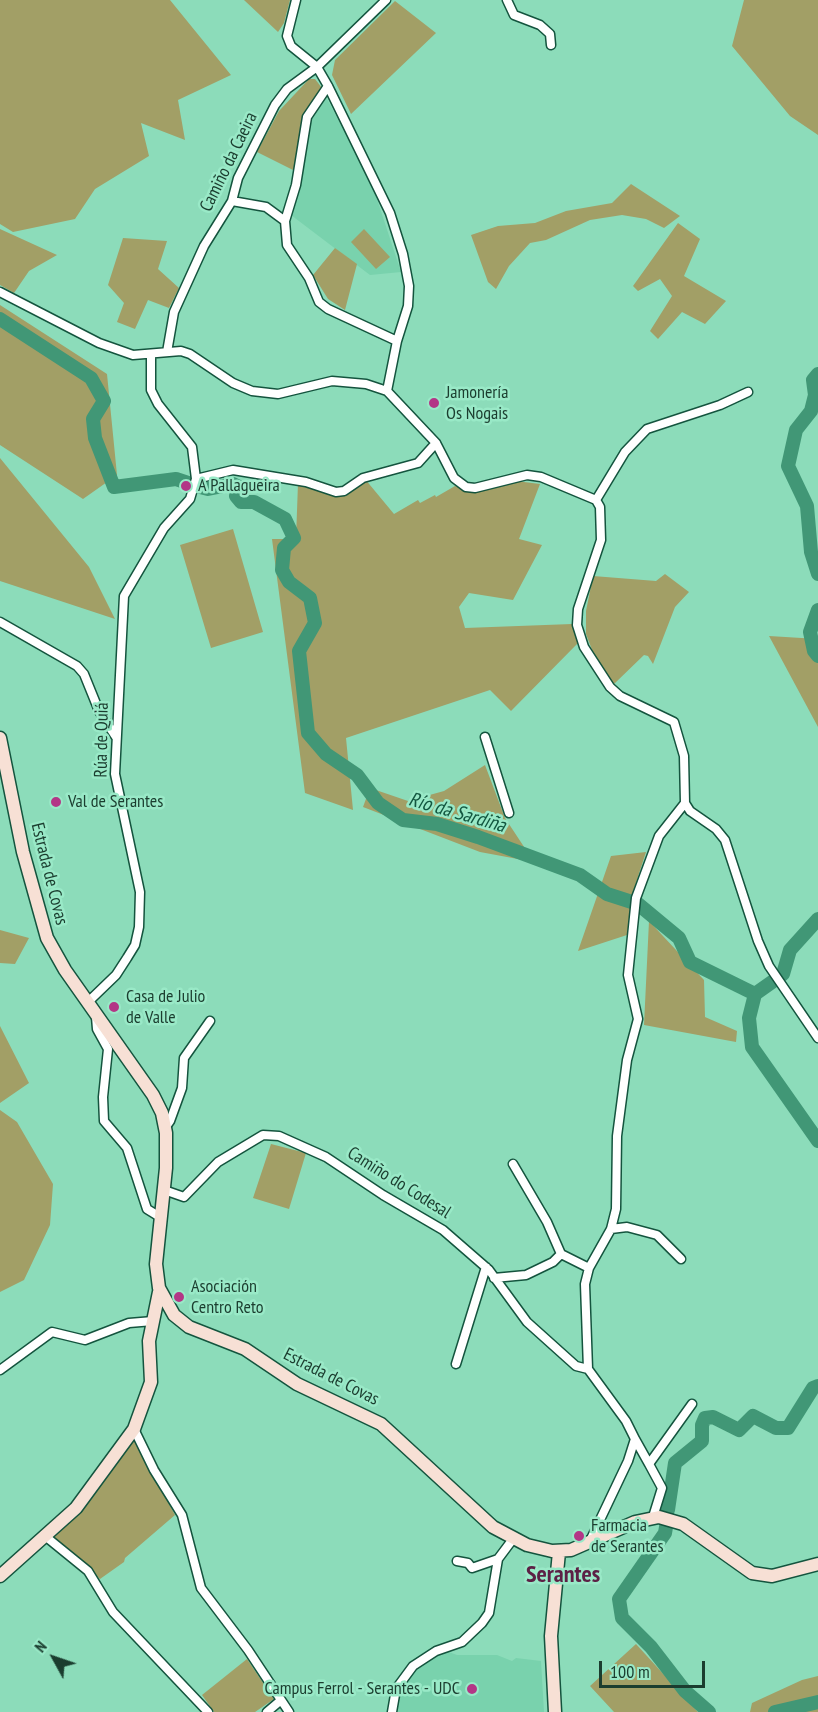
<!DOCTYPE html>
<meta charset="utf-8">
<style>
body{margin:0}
#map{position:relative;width:818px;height:1712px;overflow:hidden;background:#8cdcba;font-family:"PT Sans Narrow",sans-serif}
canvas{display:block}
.north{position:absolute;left:24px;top:1628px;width:60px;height:60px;-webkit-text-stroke:4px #99e9c7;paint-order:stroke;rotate:310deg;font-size:16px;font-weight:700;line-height:24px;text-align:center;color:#1b3d2f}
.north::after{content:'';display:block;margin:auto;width:21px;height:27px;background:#1b3d2f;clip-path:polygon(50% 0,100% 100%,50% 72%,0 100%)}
.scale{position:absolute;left:599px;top:1661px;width:106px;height:27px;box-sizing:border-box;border:3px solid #1b3d2f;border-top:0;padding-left:8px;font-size:18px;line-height:21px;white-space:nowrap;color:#1b3d2f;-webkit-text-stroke:4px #99e9c7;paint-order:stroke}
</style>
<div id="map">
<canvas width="818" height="1712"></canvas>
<div class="north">N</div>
<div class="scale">100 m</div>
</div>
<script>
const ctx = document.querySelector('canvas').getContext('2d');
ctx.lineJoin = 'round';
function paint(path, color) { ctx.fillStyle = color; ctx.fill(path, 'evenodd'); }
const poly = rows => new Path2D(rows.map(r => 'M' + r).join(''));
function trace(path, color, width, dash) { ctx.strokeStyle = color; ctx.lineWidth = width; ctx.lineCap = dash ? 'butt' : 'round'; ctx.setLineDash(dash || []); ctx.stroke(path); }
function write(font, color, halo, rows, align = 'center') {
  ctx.font = font + ' "PT Sans Narrow",sans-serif'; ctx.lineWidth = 5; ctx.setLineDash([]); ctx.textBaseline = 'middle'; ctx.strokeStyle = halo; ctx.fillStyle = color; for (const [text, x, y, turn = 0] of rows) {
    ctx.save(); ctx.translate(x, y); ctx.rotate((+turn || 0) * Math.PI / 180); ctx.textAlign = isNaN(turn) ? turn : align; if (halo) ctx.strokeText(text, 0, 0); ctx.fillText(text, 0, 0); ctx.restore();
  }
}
paint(poly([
 [325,95,372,184,401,272,370,275,291,215,309,119],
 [446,1651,457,1655,497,1655,512,1661,516,1658,541,1661,544,1712,394,1712,394,1703,408,1675,421,1661]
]), '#79d2ad');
paint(poly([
 [0,0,170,0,231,75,178,100,185,140,141,123,149,156,95,189,75,219,13,232,0,224],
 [244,0,290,0,284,23,278,32],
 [744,0,818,0,818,135,790,116,732,46],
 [395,1,436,33,351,114,332,75,335,60],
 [309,79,315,79,322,88,305,116,295,171,257,152,279,111],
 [631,184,680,216,664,228,646,219,622,215,590,220,546,240,530,243,509,266,496,289,488,282,471,235,498,226,535,223,566,211,612,203],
 [678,223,700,239,684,276,726,301,705,324,682,312,658,339,650,331,672,296,660,279,638,291,633,286],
 [0,229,57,255,29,271,14,293,0,285],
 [364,229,390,257,376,269,351,242],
 [123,238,167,241,158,269,179,288,169,308,148,300,135,329,117,322,124,303,108,285],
 [335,248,357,264,345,310,328,299,313,275],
 [0,305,107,374,117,475,83,499,0,445],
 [0,458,89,567,115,619,0,581],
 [365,479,394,514,418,500,420,503,435,495,436,497,455,486,474,493,516,481,540,484,519,539,542,545,513,600,469,593,459,607,465,628,572,624,578,643,511,711,490,690,346,738,353,810,305,793,272,539,296,539,298,483,332,495],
 [233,529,263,632,211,648,180,545],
 [665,574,689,592,675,607,653,664,648,656,644,655,614,684,594,655,586,634,586,611,593,576,656,581],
 [769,636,818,639,818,727],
 [485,765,505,818,534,862,480,852,363,807,370,788,408,801,444,791],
 [646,852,633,892,627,935,578,951,611,856],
 [649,921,704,980,705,1017,737,1031,736,1042,644,1025],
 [0,930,29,938,15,964,0,963],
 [0,1026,29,1083,0,1103],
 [0,1110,17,1122,53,1184,50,1225,24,1280,0,1292],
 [271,1144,306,1153,289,1209,253,1198],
 [134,1440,175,1515,125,1558,124,1562,100,1579,52,1537,84,1509],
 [636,1644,698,1712,614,1712,590,1686],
 [247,1659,274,1699,255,1712,214,1712,202,1695],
 [818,1676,818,1712,750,1712,752,1703,802,1680]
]), '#a29f66');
trace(poly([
 [0,319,91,378,104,401,93,419,95,438,114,487,176,479,188,483],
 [818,374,813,380,815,395,811,411,796,430,788,466,807,506,811,552,818,574],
 [200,487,208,489,233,484,239,487,236,496,241,502,254,502,285,519,294,538,284,548,282,570,289,582,310,598,315,623,299,651,308,733,326,754,357,775,378,803,403,820,437,824,478,837,580,875,607,894,638,904,679,938,690,962,755,994,749,1018,752,1047,818,1141],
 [818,610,810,632,814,651,818,656],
 [783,974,790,950,818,919],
 [755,994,772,982],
 [668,1510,675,1463,702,1441,702,1425,705,1418,713,1417,739,1430,753,1416,776,1428,788,1428,813,1388,818,1386],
 [666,1527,665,1533,619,1599,622,1618,651,1647,685,1691,709,1712],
 [775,1712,818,1702]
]), '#419776', 14);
const street = poly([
 [296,0,287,36,291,46,317,67,328,86,390,213,403,254,409,286,408,306,397,341,387,391,436,443,454,478,466,487,475,488,527,475,541,477,596,500,600,507,601,540,578,609,577,625,584,647,610,687,620,696,674,722,684,756,685,803,690,811,716,829,725,840,758,941,769,966,818,1038],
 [507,0,514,15,540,25,550,34,551,45],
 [328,86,307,117,296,185,285,221,287,245,309,278,319,302,328,309,397,341],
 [232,201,266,207,285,221],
 [0,292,99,343,133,355,181,351,190,354,233,383,252,391,278,394,332,381,366,384,387,391],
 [167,352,174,312,204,246,232,201,238,178,275,105,287,89,317,67,386,0],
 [196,479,233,470,306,482,336,492,344,491,363,478,418,463,436,443],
 [596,500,625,452,647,429,720,405,748,392],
 [0,622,77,666,84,674,99,711,116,737],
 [485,737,509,813],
 [88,1002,116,975,127,958,135,945,139,927,140,892,115,774,124,596,164,528,190,499,196,479,192,447,158,404,151,390,151,355],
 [96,1017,97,1029,108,1049,103,1097,104,1121,127,1148,147,1209,160,1217],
 [165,1128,170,1121,182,1088,184,1058,210,1021],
 [513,1164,547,1222,561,1254,589,1268],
 [164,1190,184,1197,218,1162,263,1135,279,1136,326,1157,383,1195,443,1230,489,1270,527,1322,576,1366,588,1369],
 [611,1229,627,1227,657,1235,681,1259],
 [494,1278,526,1275,553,1262,561,1254],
 [456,1364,486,1267],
 [0,1370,52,1332,85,1340,129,1323,153,1321],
 [134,1429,154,1470,182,1515,201,1588,248,1650,289,1712],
 [635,1439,649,1464],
 [653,1517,662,1488,649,1464,692,1404],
 [45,1536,88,1571,113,1612,208,1712],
 [589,1543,628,1461,635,1439,626,1421,588,1369,585,1284,589,1268,611,1229,616,1209,617,1136,627,1060,638,1019,628,975,636,898,659,836,685,803],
 [457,1561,468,1563,472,1568,498,1559],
 [267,1712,280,1701],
 [392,1712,396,1689,413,1666,436,1651,462,1642,482,1623,489,1613,498,1559,513,1539]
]);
const secondary = poly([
 [0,738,23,852,47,938,65,970,153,1095,162,1113,166,1133,166,1168,156,1264,159,1288,174,1315,189,1327,245,1349,297,1384,381,1424,493,1527,527,1545,552,1551,571,1550,635,1522,659,1517,683,1524,752,1573,772,1576,818,1564],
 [0,1576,76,1508,134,1429,151,1382,149,1341,159,1292],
 [555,1712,551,1636,559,1552]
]);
trace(street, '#14543e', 11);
trace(secondary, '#14543e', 15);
trace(street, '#fff', 8);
trace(secondary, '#f7e0d5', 12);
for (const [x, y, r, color] of [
 [434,403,6,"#b33686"],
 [186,486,6,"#b33686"],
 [56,802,6,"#b33686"],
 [114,1007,6,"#b33686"],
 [179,1297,6,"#b33686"],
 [579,1536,6,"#b33686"],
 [472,1689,6,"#b33686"]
]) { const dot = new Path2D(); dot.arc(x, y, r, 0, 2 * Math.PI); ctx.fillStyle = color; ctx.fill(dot); trace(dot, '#99e9c7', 2); }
write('18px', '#1b3d2f', '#99e9c7', [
 ["Camiño da Caeira",229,162,-64],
 ["Rúa de Quiá",102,740,-89],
 ["Estrada de Covas",49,874,76],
 ["Camiño do Codesal",399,1183,32],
 ["Estrada de Covas",331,1377,27]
]);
write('18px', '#1b3d2f', '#99e9c7', [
 ["Jamonería",446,393],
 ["Os Nogais",446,414],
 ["A Pallagueira",198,486],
 ["Val de Serantes",68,802],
 ["Casa de Julio",126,997],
 ["de Valle",126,1018],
 ["Asociación",191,1287],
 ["Centro Reto",191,1308],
 ["Farmacia",591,1526],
 ["de Serantes",591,1547],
 ["Campus Ferrol - Serantes - UDC",460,1689,"right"]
], 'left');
write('italic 20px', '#135740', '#99e9c7', [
 ["Río da Sardiña",457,813,16]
]);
write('bold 24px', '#5c2045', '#99e9c7', [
 ["Serantes",563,1575]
]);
</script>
